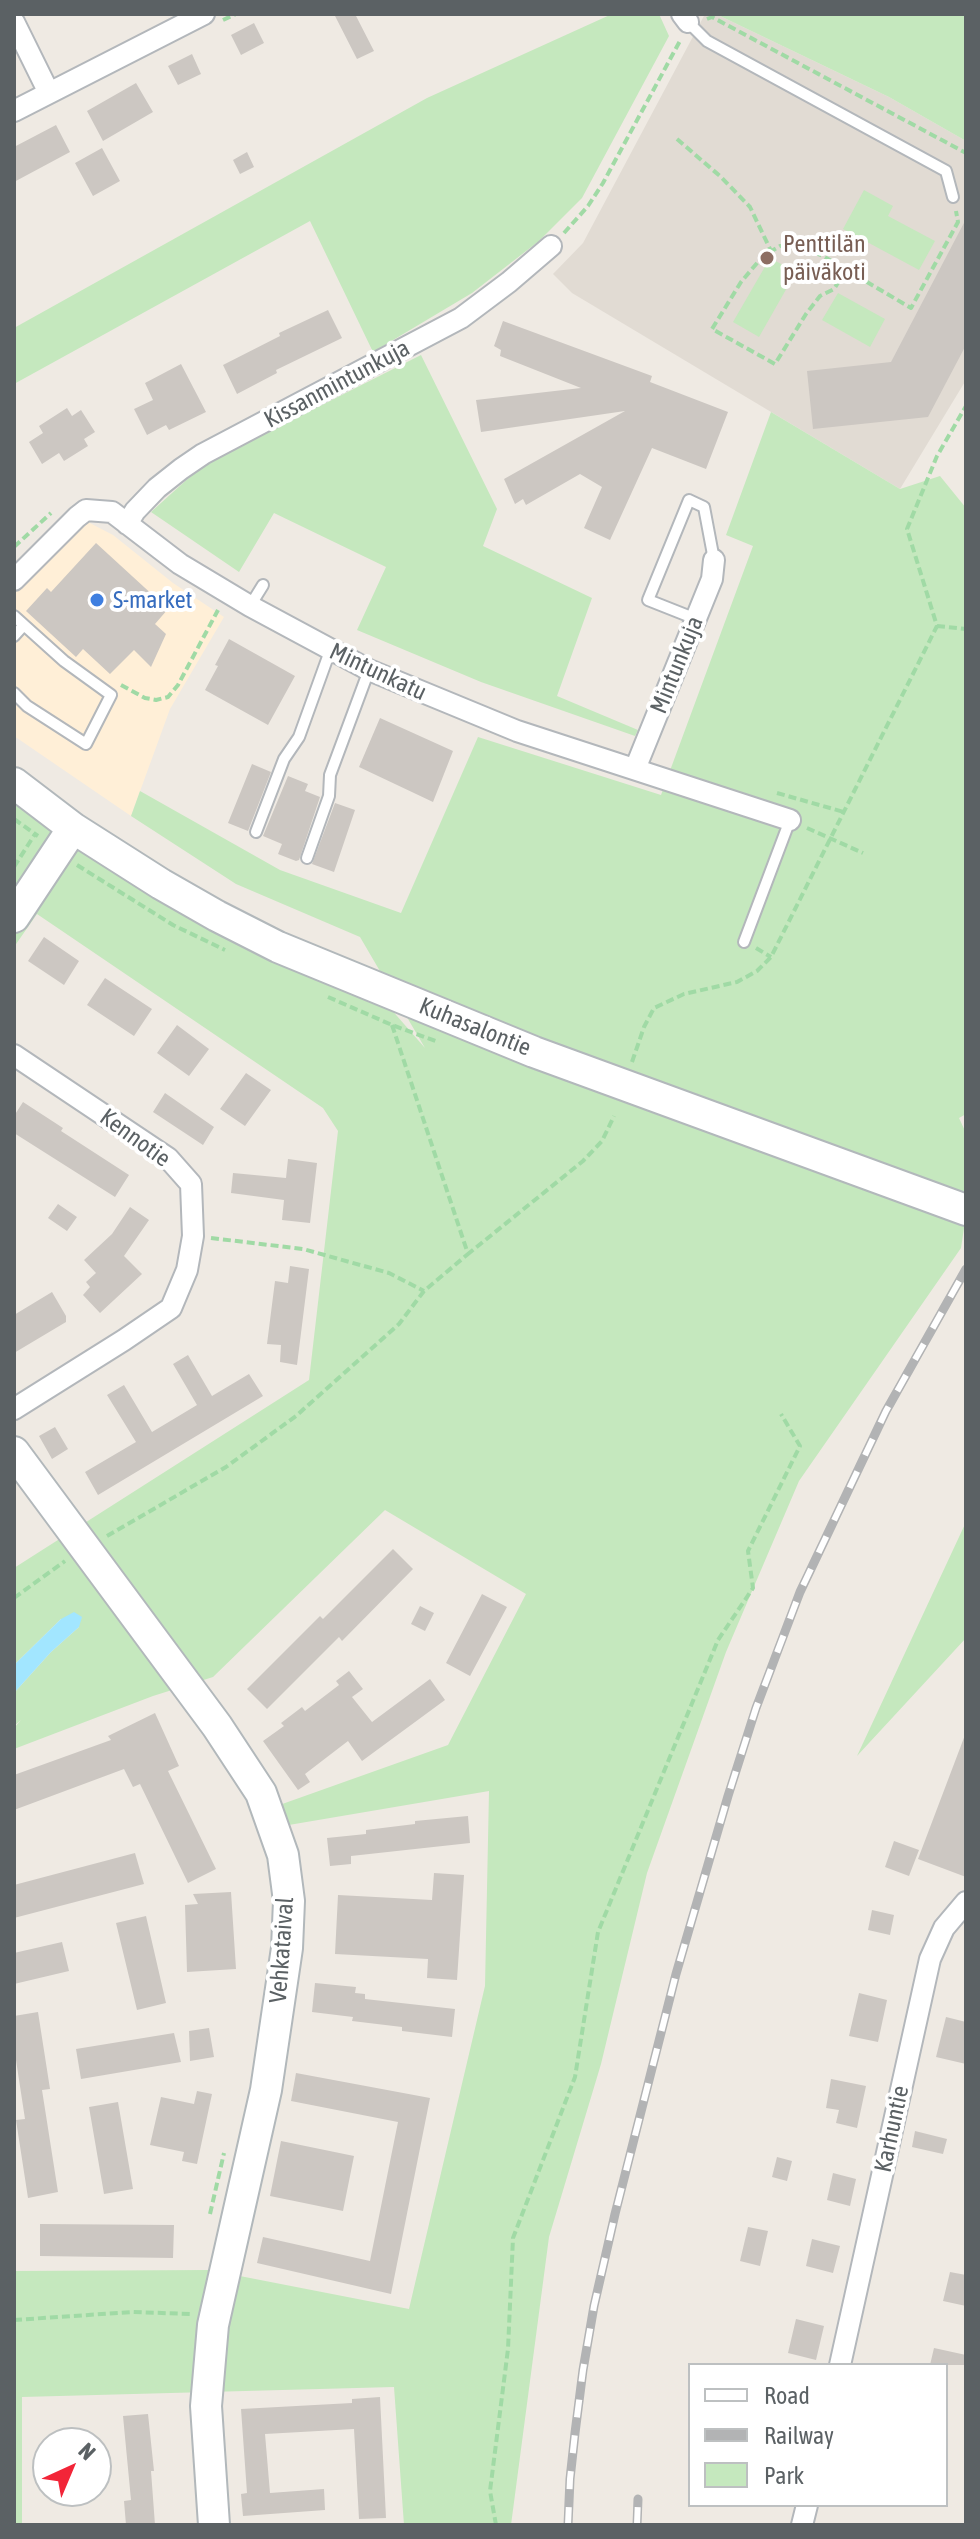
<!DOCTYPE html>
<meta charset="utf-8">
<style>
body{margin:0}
#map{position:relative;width:980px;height:2539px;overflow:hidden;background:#efeae3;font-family:"Asap Condensed",sans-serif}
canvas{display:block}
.frame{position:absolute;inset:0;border:16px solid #5b6164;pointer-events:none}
.legend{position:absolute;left:688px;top:2363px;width:260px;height:144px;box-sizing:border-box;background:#fff;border:2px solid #bdc0c1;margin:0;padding:10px 14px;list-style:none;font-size:24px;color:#5b6164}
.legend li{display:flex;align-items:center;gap:16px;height:40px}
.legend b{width:40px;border:2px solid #bdc0c1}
.north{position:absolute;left:32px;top:2427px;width:80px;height:80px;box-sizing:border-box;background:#fff;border:2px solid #bdc0c1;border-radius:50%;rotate:44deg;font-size:22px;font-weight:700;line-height:32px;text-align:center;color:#5b6164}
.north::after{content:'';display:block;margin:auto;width:28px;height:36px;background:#f22538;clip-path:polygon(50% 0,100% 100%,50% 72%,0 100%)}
</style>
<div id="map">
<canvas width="980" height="2539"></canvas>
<div class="frame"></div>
<ul class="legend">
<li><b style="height:10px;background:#fff"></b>Road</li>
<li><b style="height:10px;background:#b2b3b4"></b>Railway</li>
<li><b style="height:22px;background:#c5e8be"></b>Park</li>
</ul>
<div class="north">N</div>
</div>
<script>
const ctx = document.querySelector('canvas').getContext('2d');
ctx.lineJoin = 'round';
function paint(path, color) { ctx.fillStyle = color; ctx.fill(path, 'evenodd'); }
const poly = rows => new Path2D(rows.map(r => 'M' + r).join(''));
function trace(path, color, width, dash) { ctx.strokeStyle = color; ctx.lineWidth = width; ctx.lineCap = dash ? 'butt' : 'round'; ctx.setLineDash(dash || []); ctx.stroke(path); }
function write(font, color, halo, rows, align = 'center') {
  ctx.font = font + ' "Asap Condensed",sans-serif'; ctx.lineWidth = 8; ctx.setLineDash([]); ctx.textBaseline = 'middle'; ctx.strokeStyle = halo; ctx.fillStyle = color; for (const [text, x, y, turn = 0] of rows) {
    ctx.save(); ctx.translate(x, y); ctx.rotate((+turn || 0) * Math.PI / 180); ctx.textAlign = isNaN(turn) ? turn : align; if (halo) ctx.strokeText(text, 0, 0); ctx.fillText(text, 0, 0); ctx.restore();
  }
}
paint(poly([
 [84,520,113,535,173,583,224,617,170,709,131,816,14,736,14,592]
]), '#ffefd7');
paint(poly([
 [705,14,716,14,889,97,966,141,966,380,900,489,572,293,553,274,583,243]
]), '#e1dbd3');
paint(poly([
 [612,14,659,14,669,36,582,198,539,241,472,293,373,352,310,221,14,384,14,328,427,98],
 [716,14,966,14,966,141,889,97],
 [864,190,893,206,888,216,935,241,919,270,843,229],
 [770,258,796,272,759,337,733,322],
 [838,293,885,319,870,347,822,320],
 [421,355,497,509,483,546,592,598,557,696,638,730,635,736,481,682,357,630,386,567,274,513,239,572,151,512,203,465],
 [771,412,900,489,940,476,966,508,966,1114,959,1118,966,1133,966,1215,961,1248,799,1481,726,1652,647,1873,601,2064,549,2237,511,2525,404,2525,394,2387,22,2397,22,2525,14,2525,14,2271,209,2270,409,2309,485,1986,489,1791,277,1827,271,1808,448,1745,526,1594,385,1510,213,1677,153,1696,14,1749,14,1728,21,1720,14,1726,14,1693,51,1652,79,1627,61,1619,14,1665,14,1568,309,1380,338,1131,323,1108,37,914,14,947,14,800,130,883,225,936,390,1008,425,1048,360,937,236,884,131,816,140,791,280,870,401,913,478,737,661,795,753,546,726,535],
 [966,1522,966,1638,857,1756]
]), '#c5e8be');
paint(poly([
 [74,1612,82,1617,79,1627,51,1652,14,1693,14,1665,61,1619]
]), '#a2e6ff');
paint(poly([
 [334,14,355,14,374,51,357,59],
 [254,23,264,43,241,55,231,35],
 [192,54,201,74,178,85,168,66],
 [136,83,153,112,103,141,87,111],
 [56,125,70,152,14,182,14,147],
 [102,148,120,181,93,196,75,163],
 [247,152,254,167,240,174,233,160],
 [966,219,966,345,928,417,813,429,807,371,891,362],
 [328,310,342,338,276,370,277,373,237,394,223,365,280,336,279,333],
 [503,321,652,376,650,382,728,412,706,469,652,448,610,540,584,528,602,487,580,474,526,505,523,499,515,504,504,479,625,411,481,432,476,400,581,388,500,356,501,350,494,346],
 [181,364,206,412,169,430,166,425,147,435,134,409,153,400,145,383],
 [67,408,72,416,81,410,95,432,84,439,88,446,64,461,59,453,42,464,29,442,43,433,39,426],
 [96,543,168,609,155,624,166,634,151,667,134,650,110,674,83,649,76,657,26,611,47,588,51,592],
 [229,639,295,676,268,725,205,690,218,666,215,665],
 [380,718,453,751,433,802,359,767],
 [252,764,271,772,248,831,228,823],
 [288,776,308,784,305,791,320,797,299,860,296,861,278,854,282,844,263,836],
 [335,803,355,810,334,872,312,864],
 [44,937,79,961,64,985,28,961],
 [105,978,152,1009,134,1036,87,1005],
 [177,1025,209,1049,189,1076,157,1053],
 [246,1073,271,1090,245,1126,220,1109],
 [165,1093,214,1127,203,1145,153,1112],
 [23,1102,63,1128,61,1131,129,1175,115,1197,14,1133,14,1116],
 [288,1159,317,1163,310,1223,282,1220,284,1200,231,1193,233,1173,286,1178],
 [58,1204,77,1217,67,1231,48,1218],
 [130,1207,149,1220,124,1256,142,1274,100,1313,83,1295,90,1287,86,1282,96,1273,84,1260,112,1234],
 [290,1266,309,1269,297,1365,280,1362,281,1345,267,1344,275,1281,288,1283],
 [52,1292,66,1316,66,1322,14,1353,14,1315],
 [188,1355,212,1396,249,1374,263,1396,98,1495,85,1472,136,1442,107,1395,124,1385,152,1432,197,1405,173,1364],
 [55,1427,68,1449,52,1459,39,1436],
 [393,1549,413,1569,342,1641,339,1637,267,1709,247,1689,320,1616,323,1619],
 [482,1594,507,1607,470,1676,446,1663],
 [420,1606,434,1613,425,1631,411,1624],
 [349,1671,363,1689,352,1697,372,1722,430,1679,445,1700,362,1761,348,1741,305,1774,310,1782,298,1790,263,1741,284,1726,281,1723,302,1707,305,1711,339,1685,336,1681],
 [155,1713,179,1766,168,1771,216,1869,188,1883,140,1784,133,1787,124,1769,14,1810,14,1775,111,1740,108,1736],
 [965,1735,966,1735,966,1877,918,1859],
 [468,1816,470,1843,351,1856,351,1864,330,1866,327,1838,366,1834,366,1830,415,1824,415,1821],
 [894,1841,919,1850,909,1876,885,1867],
 [135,1853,144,1884,14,1918,14,1885],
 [434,1873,464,1875,457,1980,427,1978,428,1959,335,1954,338,1895,432,1900],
 [231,1892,236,1969,187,1972,185,1905,198,1904,193,1894],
 [872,1910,894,1915,890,1935,868,1930],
 [146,1916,166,2003,137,2010,116,1923],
 [62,1942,69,1971,14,1984,14,1953],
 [315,1983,356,1987,355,1993,365,1994,365,1999,455,2009,452,2037,402,2031,402,2027,352,2021,353,2017,312,2012],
 [859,1993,887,2000,878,2042,849,2036],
 [38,2012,50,2089,42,2090,58,2192,28,2198,16,2120,25,2119,14,2047,14,2016],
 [946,2017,966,2022,966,2064,936,2057],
 [209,2028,214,2057,190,2061,189,2031],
 [174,2033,181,2062,81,2079,76,2049],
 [296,2073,430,2098,391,2294,257,2263,263,2237,370,2261,398,2122,291,2101],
 [831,2079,866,2086,857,2128,836,2123,839,2110,826,2108],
 [197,2091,212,2094,197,2164,182,2161,184,2152,150,2145,161,2097,194,2104],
 [118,2102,133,2189,104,2194,89,2107],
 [915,2131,947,2139,943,2154,912,2147],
 [281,2141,354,2156,343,2211,270,2196],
 [777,2157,792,2161,787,2181,772,2177],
 [833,2173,856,2179,850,2206,827,2200],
 [40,2224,174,2225,173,2258,40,2256],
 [748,2227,768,2231,760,2266,740,2261],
 [812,2239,840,2246,833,2273,806,2266],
 [950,2272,966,2275,966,2306,943,2301],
 [796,2319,824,2326,816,2360,788,2353],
 [934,2348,966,2355,966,2365,930,2365],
 [380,2397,386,2518,359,2519,354,2429,265,2434,270,2493,324,2489,325,2510,243,2516,241,2494,247,2493,241,2409,352,2403,352,2399],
 [148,2414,154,2471,151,2471,155,2525,126,2525,124,2501,131,2500,123,2416]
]), '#ccc7c2');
const lane = poly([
 [688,22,707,41,946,171,953,197],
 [250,606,263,585],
 [14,616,64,661,111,695,86,744,27,706,14,693],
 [696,619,648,600,689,500,704,507,714,560],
 [14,636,24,625],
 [256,832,284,759,299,737,330,651],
 [307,858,329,796,330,775,369,670],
 [744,942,790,820]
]);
const street = poly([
 [682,14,688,22],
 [14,22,49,93],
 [14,111,204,14],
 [127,524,135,511,157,488,181,469,203,454,461,318,509,282,551,246],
 [14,580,77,517,86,510,112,512,180,564,250,606,369,670,517,731,790,820],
 [635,769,712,579,714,560],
 [14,1055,168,1158,191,1184,193,1236,187,1270,171,1308,124,1340,14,1409],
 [840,2365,930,1959,944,1928,966,1902],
 [802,2525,807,2505]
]);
const secondary = poly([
 [14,783,73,828,161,884,217,916,278,947,534,1052,966,1210],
 [14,917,73,828],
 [14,1452,217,1726,261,1793,283,1855,289,1901,287,1948,266,2090,213,2325,206,2406,214,2525]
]);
trace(lane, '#b3b7bb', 14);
trace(street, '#b3b7bb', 24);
trace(secondary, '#b2b8bb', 34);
trace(poly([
 [707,19,712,17,966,153],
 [223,20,236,14],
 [677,139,721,177,750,207,771,251],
 [564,233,588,206,603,183,681,39],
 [846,270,834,289,820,296,806,314,775,364,712,329,741,282,763,256,780,246,802,247,823,256,911,308,958,222,956,211],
 [14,547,51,513],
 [937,626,966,629],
 [121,685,145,698,156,700,168,697,178,685,218,610],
 [777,793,844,812],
 [14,819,38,836],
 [807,828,863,853],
 [77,865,173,925,225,950],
 [14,867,35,834],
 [756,948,771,957],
 [328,997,392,1025,438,1042],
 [392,1025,468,1254,583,1161,602,1141,614,1116],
 [632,1062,644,1027,654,1008,684,994,737,982,757,971,771,957,937,626,907,529,937,456,966,406],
 [211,1238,303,1249,389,1273,424,1291],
 [107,1536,226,1467,296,1416,399,1324,424,1291,468,1254],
 [14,1598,65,1561],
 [210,2214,224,2153],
 [14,2320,132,2312,191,2314],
 [496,2525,490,2491,508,2349,513,2238,575,2077,598,1932,718,1640,753,1588,748,1551,800,1446,781,1414]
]), '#a0daa5', 4, [8, 4]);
trace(lane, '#fff', 10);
trace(street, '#fff', 20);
trace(secondary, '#fff', 30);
const rail = poly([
 [568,2525,570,2479,575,2433,583,2370,594,2306,615,2214,676,1974,728,1796,756,1708,800,1592,886,1411,966,1269],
 [637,2525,638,2499]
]);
trace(rail, '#b2b3b4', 9);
trace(rail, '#fff', 6, [18]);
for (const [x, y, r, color] of [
 [767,258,8,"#8d6e63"],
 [97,600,8,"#3f7fe0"]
]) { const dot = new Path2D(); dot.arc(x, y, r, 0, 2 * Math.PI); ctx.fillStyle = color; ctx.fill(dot); trace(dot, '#fff', 3); }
write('24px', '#785e54', '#fff', [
 ["Penttilän",783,244],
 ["päiväkoti",783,272]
], 'left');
write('24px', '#5b6164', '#fff', [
 ["Kissanmintunkuja",337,384,-28],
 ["Mintunkuja",677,665,-68],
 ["Mintunkatu",378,672,25],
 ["Kuhasalontie",475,1027,22],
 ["Kennotie",135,1138,36],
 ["Vehkataival",282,1950,-86],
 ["Karhuntie",892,2129,-78]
]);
write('24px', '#366cbe', '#fff', [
 ["S-market",113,600]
], 'left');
</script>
